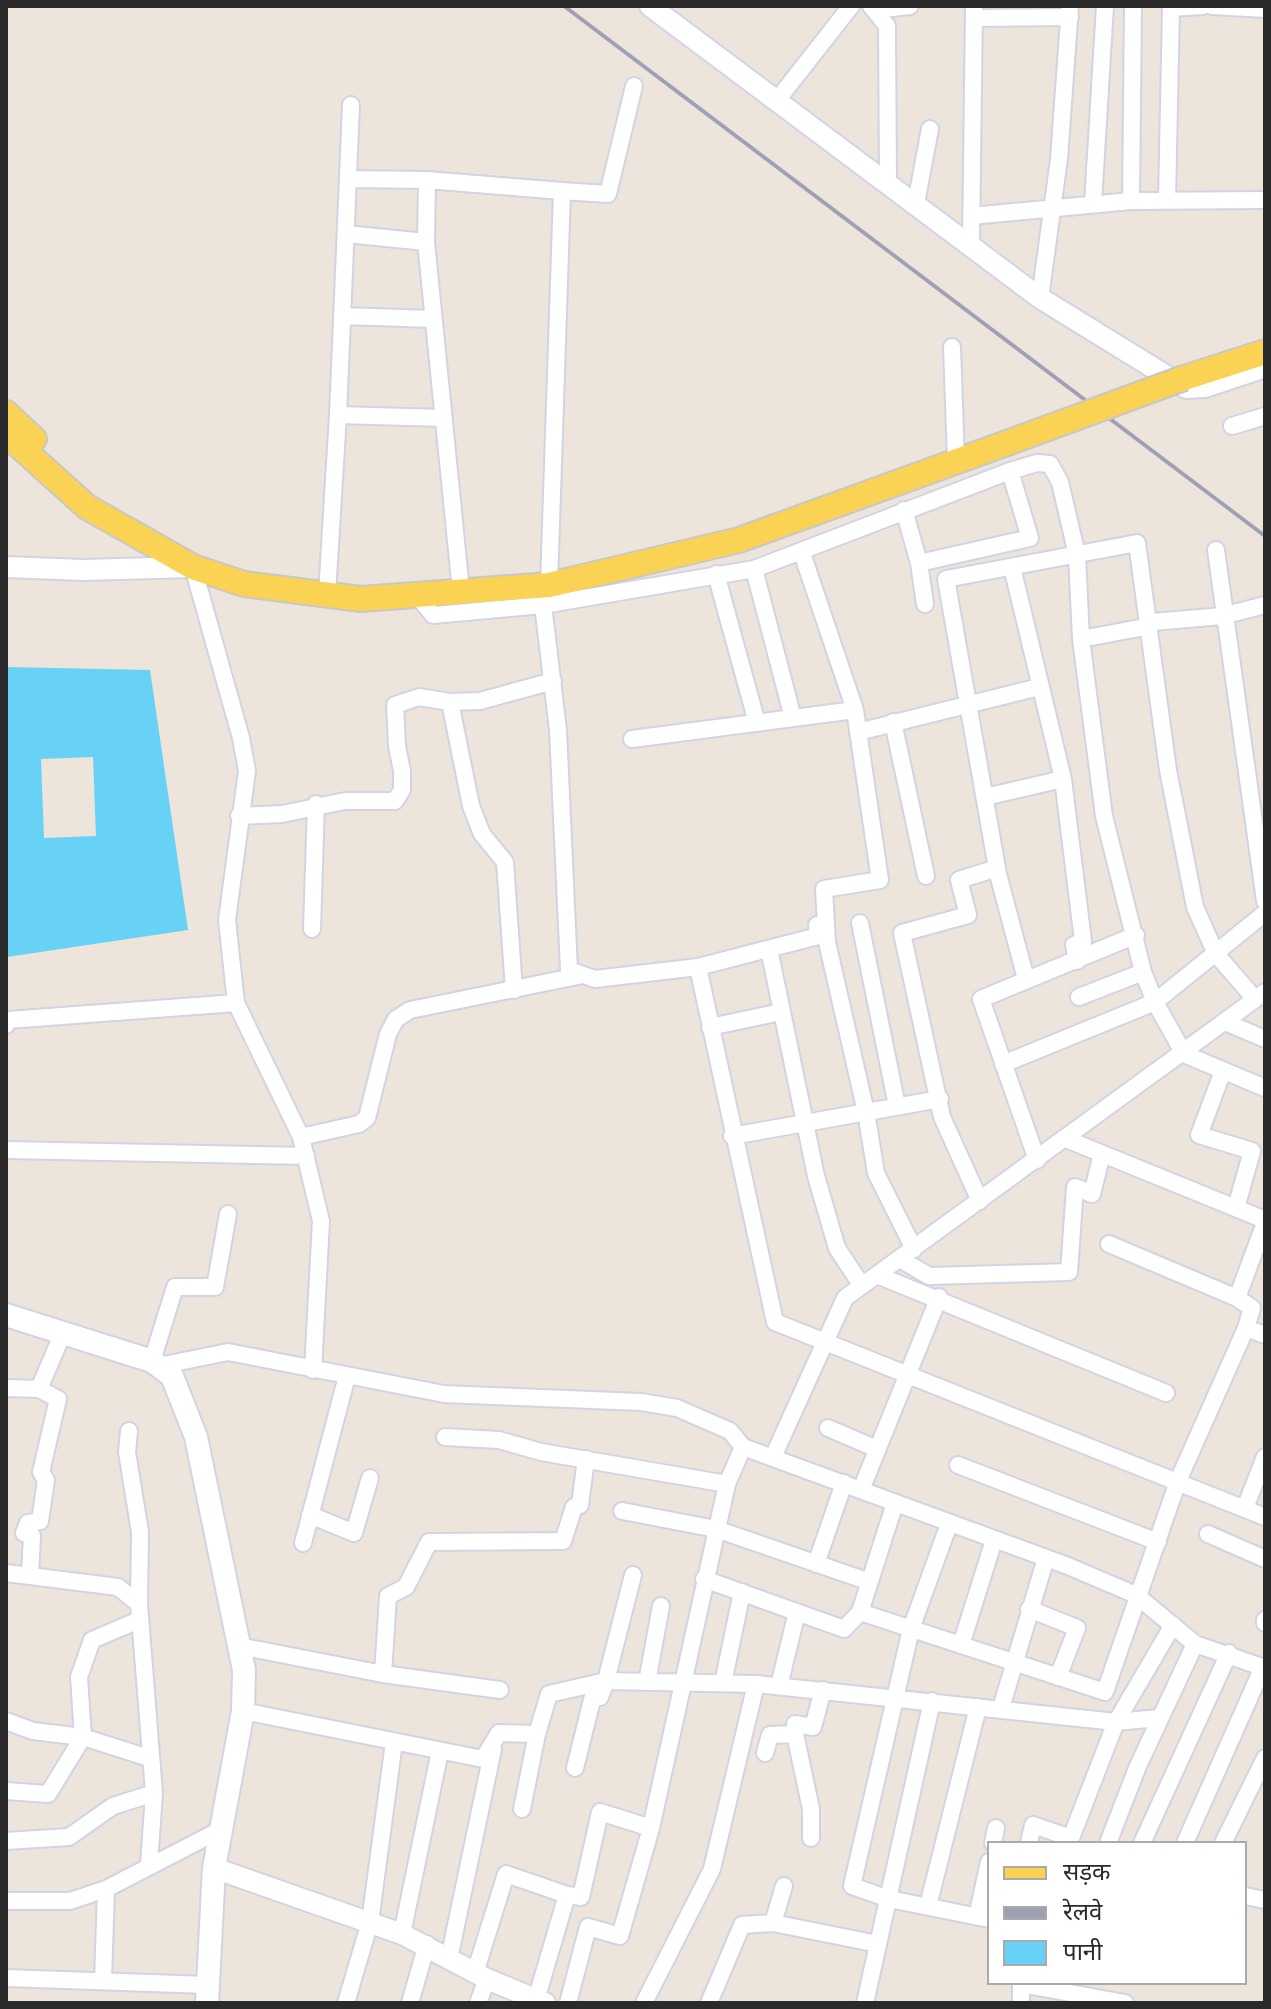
<!DOCTYPE html>
<meta charset="utf-8">
<style>
body{margin:0}
#map{position:relative;width:1271px;height:2009px;overflow:hidden;background:#ede5db;font-family:Mulish,"Noto Sans Devanagari",sans-serif}
canvas{display:block}
.frame{position:absolute;inset:0;border:8px solid #2a2a2a;pointer-events:none}
.legend{position:absolute;left:987px;top:1841px;width:260px;height:144px;box-sizing:border-box;background:#fff;border:2px solid #aaa;margin:0;padding:10px 14px;list-style:none;font-size:24px;color:#2a2a2a}
.legend li{display:flex;align-items:center;gap:16px;height:40px}
.legend b{width:40px;border:2px solid #aaa}
</style>
<div id="map">
<canvas width="1271" height="2009"></canvas>
<div class="frame"></div>
<ul class="legend">
<li><b style="height:10px;background:#fad254"></b>सड़क</li>
<li><b style="height:10px;background:#9ea1b6"></b>रेलवे</li>
<li><b style="height:22px;background:#67d1f6"></b>पानी</li>
</ul>
</div>
<script>
const ctx = document.querySelector('canvas').getContext('2d');
ctx.lineJoin = 'round';
function paint(path, color) { ctx.fillStyle = color; ctx.fill(path, 'evenodd'); }
const poly = rows => new Path2D(rows.map(r => 'M' + r).join(''));
function trace(path, color, width, dash) { ctx.strokeStyle = color; ctx.lineWidth = width; ctx.lineCap = dash ? 'butt' : 'round'; ctx.setLineDash(dash || []); ctx.stroke(path); }
paint(poly([
 [6,667,150,670,188,930,7,957]
]), '#67d1f6');
paint(poly([
 [93,757,96,836,44,838,41,759]
]), '#ede5db');
const minor = poly([
 [871,6,887,26,888,181],
 [1212,6,1265,9],
 [874,10,910,6],
 [974,18,1070,17],
 [778,99,851,6],
 [351,105,338,415,443,418],
 [348,179,427,180,562,191],
 [427,180,426,242,461,591],
 [1167,200,1171,8,1203,6],
 [1131,201,1133,6],
 [916,203,930,129],
 [1093,203,1105,6],
 [971,216,1131,201,1265,200],
 [346,234,426,242],
 [971,245,974,6],
 [1040,298,1059,159,1070,6],
 [342,316,433,319],
 [952,347,956,461],
 [1232,426,1265,416],
 [904,510,919,563,925,604],
 [1216,550,1265,901],
 [919,563,1030,538,1010,471],
 [1012,567,1063,779,1083,941,1074,945,1077,961],
 [754,569,793,718],
 [716,574,757,723],
 [549,585,562,191,608,194,634,86],
 [327,594,338,415],
 [416,594,433,615,543,605,754,569,1010,471,1037,463,1050,464,1060,482,1077,555,1081,639,1104,816,1143,972,1155,1002,1184,1054,1265,1088],
 [543,605,558,730,569,970,595,979,698,967,818,936,817,925,826,924],
 [1081,639,1150,626,1153,622,1222,616,1265,605],
 [450,702,471,806,482,834,505,862,514,990],
 [855,710,880,880,824,889,827,942,866,1112,876,1173,914,1249],
 [893,722,926,876],
 [858,732,1039,687],
 [632,739,855,710,802,553],
 [985,797,1063,779],
 [239,816,282,814,345,801,395,801,402,790,402,771,397,746,395,705,419,697,450,702,480,701,553,681],
 [860,923,897,1106],
 [312,929,316,804],
 [769,949,816,1176,837,1248,862,1286],
 [698,967,775,1322,1265,1517],
 [1026,979,998,874,946,579,1137,543,1168,770,1195,907,1216,954,1255,999],
 [1079,997,1143,972],
 [236,1003,301,1137,321,1221,313,1370],
 [1225,1022,1265,1039],
 [6,1025,8,1020,236,1003,227,920,247,771,241,738,193,567],
 [710,1027,781,1012],
 [1003,1064,1155,1002,1265,913],
 [1223,1071,1199,1135,1252,1151,1236,1208],
 [732,1136,940,1099],
 [301,1137,359,1124,367,1118,388,1034,396,1019,410,1010,578,976],
 [1066,1139,1265,1220],
 [6,1150,306,1156],
 [1037,1160,981,999,1136,935],
 [980,1201,942,1117,902,933,968,915,959,880,997,868],
 [1109,1244,1237,1298,1265,1223],
 [900,1259,929,1276,1069,1272,1075,1187,1092,1194,1102,1154],
 [877,1275,1166,1393],
 [1237,1298,1252,1308,1246,1328],
 [152,1361,175,1287,215,1287,228,1214],
 [159,1366,228,1352,444,1394,641,1402,677,1408,730,1431,743,1447,1068,1566,1136,1595,1195,1644,1265,1668],
 [6,1388,39,1389],
 [828,1428,877,1449],
 [129,1431,127,1452,140,1532,139,1604],
 [445,1437,499,1440,541,1452,727,1484,743,1447],
 [773,1457,845,1298,1265,992],
 [958,1465,1158,1542],
 [861,1490,939,1297],
 [1245,1508,1265,1457],
 [622,1511,716,1529,867,1581],
 [310,1515,354,1533,370,1478],
 [949,1524,911,1629,852,1886,889,1899,989,1919],
 [1208,1534,1265,1559],
 [303,1543,347,1376],
 [816,1564,844,1483],
 [6,1573,118,1587,139,1604,154,1793,149,1865],
 [30,1575,32,1536,24,1533,28,1523,40,1521,46,1480,41,1472,58,1399,39,1389,62,1335],
 [704,1579,844,1629,860,1612,895,1503],
 [1029,1609,1077,1628,1058,1677],
 [860,1612,1105,1692,1178,1481,1246,1328,1265,1335],
 [1265,1620,1265,1623],
 [961,1645,994,1540],
 [239,1646,383,1674,388,1596,406,1587,429,1542,563,1541,574,1507,580,1505,586,1459],
 [383,1674,500,1690],
 [647,1682,661,1606],
 [723,1683,742,1592],
 [779,1686,797,1612],
 [1001,1708,1046,1558],
 [243,1711,483,1759,499,1733,537,1734,549,1694,606,1681,756,1684,1116,1722,1159,1718],
 [6,1721,33,1731,83,1737,149,1758],
 [795,1734,811,1809,811,1838],
 [765,1753,770,1735,795,1734,795,1724,813,1727,823,1690],
 [575,1768,593,1696,600,1697,606,1681,633,1575],
 [6,1791,48,1794,83,1737,79,1677,92,1640,139,1620],
 [522,1809,537,1734],
 [6,1841,69,1837,113,1806,154,1793],
 [993,1843,996,1828],
 [1029,1843,1033,1825,1071,1838,1116,1722,1173,1625],
 [1108,1843,1138,1766,1195,1644],
 [1142,1843,1229,1653],
 [1185,1843,1263,1667],
 [1223,1843,1265,1758],
 [1245,1896,1265,1900],
 [6,1901,70,1901,106,1889,222,1829],
 [928,1906,978,1707],
 [977,1917,989,1862],
 [773,1923,878,1944],
 [402,1934,440,1751],
 [449,1959,493,1749],
 [475,1973,506,1874,567,1895],
 [6,1978,208,1985],
 [103,1981,106,1889],
 [536,2000,567,1895,581,1897,600,1812,651,1828],
 [346,2003,370,1922,394,1742],
 [410,2003,427,1944],
 [478,2003,487,1979],
 [568,2003,588,1927,620,1936,651,1828,727,1484],
 [644,2003,712,1869,756,1684],
 [709,2003,742,1925,773,1923,784,1886],
 [865,2003,932,1701],
 [1021,2003,1021,1984,1125,2003]
]);
const tertiary = poly([
 [650,6,1040,298,1186,388,1205,387,1265,367],
 [6,567,83,570,193,567],
 [214,1868,402,1934,487,1979,545,2003]
]);
const secondary = poly([
 [6,1315,152,1361,172,1376,196,1437,244,1670,243,1711,214,1868,207,2003]
]);
const primary = poly([
 [1184,378,1265,352],
 [6,413,34,439],
 [6,434,87,507,193,567,244,584,361,599,549,585,739,540,1007,443]
]);
trace(minor, '#d0d4e4', 20);
trace(tertiary, '#d0d4e4', 24);
trace(secondary, '#d0d4e4', 26);
trace(primary, '#c8c8c8', 28);
trace(minor, '#fff', 16);
trace(tertiary, '#fff', 20);
trace(secondary, '#fff', 22);
trace(primary, '#fad254', 24);
trace(poly([
 [564,6,1265,536]
]), '#9ea1b6', 4);
const primaryBridge = poly([
 [1007,443,1184,378]
]);
trace(primaryBridge, '#c8c8c8', 28, []);
trace(primaryBridge, '#fad254', 24);
</script>
